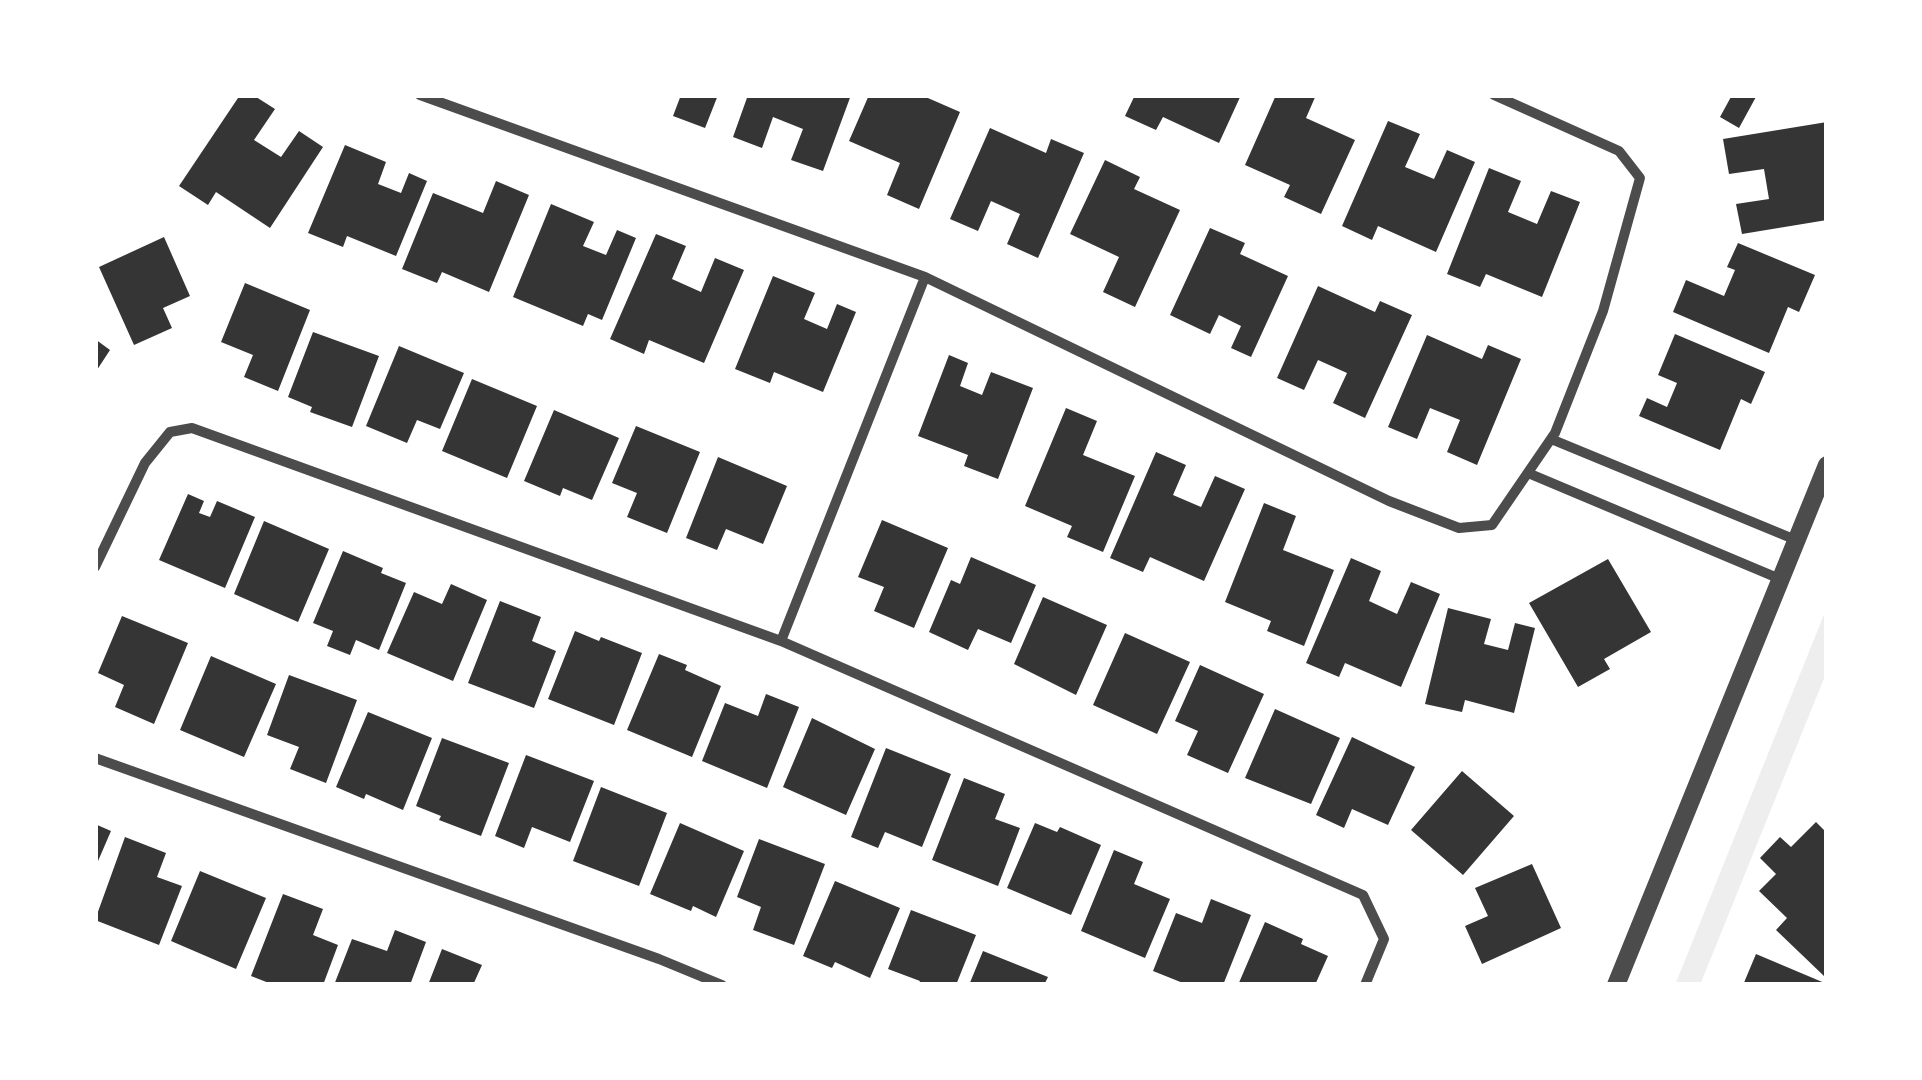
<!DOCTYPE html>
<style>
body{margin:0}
#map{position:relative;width:1922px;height:1080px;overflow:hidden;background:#fff;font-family:Karla,sans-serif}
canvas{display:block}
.frame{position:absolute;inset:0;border:98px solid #fff;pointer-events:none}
</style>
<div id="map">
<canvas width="1922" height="1080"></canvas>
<div class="frame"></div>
</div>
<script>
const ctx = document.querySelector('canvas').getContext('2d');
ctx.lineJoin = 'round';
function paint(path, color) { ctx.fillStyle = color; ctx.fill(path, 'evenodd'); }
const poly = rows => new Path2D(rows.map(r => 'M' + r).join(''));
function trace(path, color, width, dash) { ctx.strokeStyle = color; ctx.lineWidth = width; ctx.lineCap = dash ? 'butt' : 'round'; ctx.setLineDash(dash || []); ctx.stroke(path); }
paint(poly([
 [1827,607,1827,671,1700,985,1675,985]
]), '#eee');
paint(poly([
 [240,95,253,95,275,109,254,140,281,157,299,131,323,147,270,228,216,192,208,205,179,186],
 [681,95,718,95,705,128,673,116],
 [748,95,851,95,823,171,791,160,803,129,773,117,762,148,733,137],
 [869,95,921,95,960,112,919,209,887,195,900,163,849,141],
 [1135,95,1241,95,1219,143,1163,117,1156,130,1125,116],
 [1276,95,1316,95,1306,118,1355,140,1321,214,1284,197,1290,185,1245,165],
 [1732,95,1757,95,1739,128,1720,117],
 [1388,121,1420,134,1405,167,1434,179,1447,150,1475,162,1436,252,1378,226,1372,240,1342,226],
 [1827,122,1827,220,1742,234,1736,204,1769,199,1764,169,1729,174,1723,139],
 [990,128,1046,153,1051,139,1084,153,1038,258,1007,244,1020,214,991,201,978,231,950,219],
 [345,145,386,162,378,184,401,193,409,173,427,181,396,256,347,236,343,247,308,233],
 [1105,160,1140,177,1134,189,1180,210,1135,307,1103,292,1119,257,1070,234],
 [1489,168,1521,181,1508,212,1537,224,1551,191,1580,202,1542,297,1486,274,1480,287,1447,274],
 [496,181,529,195,489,292,442,272,437,283,402,269,433,193,483,213],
 [551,204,594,222,583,246,606,255,617,230,636,238,602,320,588,314,583,326,513,297],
 [1210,228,1245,243,1240,254,1288,276,1251,357,1231,348,1241,326,1219,315,1210,334,1170,315],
 [656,234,686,246,672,279,701,292,715,258,744,270,704,363,649,340,644,354,610,339],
 [164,237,190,296,163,308,172,328,134,345,99,267],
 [1738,243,1815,275,1799,312,1788,307,1769,353,1673,312,1686,280,1724,296,1735,270,1727,267],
 [773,276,815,293,804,319,827,329,837,304,856,312,823,392,774,372,770,383,735,369],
 [245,283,310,310,278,391,244,377,253,355,221,342],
 [1318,286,1375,312,1380,301,1412,315,1365,418,1333,403,1347,373,1318,360,1304,390,1277,378],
 [313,332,379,356,352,427,310,412,312,407,288,397],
 [1675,334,1765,372,1751,404,1741,399,1720,450,1639,416,1647,398,1667,407,1677,383,1658,375],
 [1427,335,1482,359,1488,345,1521,359,1477,465,1447,452,1460,420,1430,408,1417,439,1388,427],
 [95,339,110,350,95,373],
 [399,346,464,373,440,429,417,420,407,443,366,426],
 [949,355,968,363,960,386,982,395,991,372,1033,388,998,479,964,466,968,455,918,436],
 [472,379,537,406,507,478,442,451],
 [1066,408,1097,421,1083,455,1135,476,1103,552,1067,537,1072,526,1025,506],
 [554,410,619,438,592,500,563,488,560,496,524,481],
 [636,426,700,452,667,533,627,517,637,493,612,483],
 [1156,452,1186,465,1173,495,1201,507,1215,476,1245,489,1204,581,1150,557,1143,572,1110,558],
 [718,457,787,486,763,544,726,529,717,550,686,538],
 [188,494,204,501,199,513,210,517,217,501,255,517,225,588,159,560],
 [1264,503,1296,516,1283,550,1334,570,1304,646,1267,631,1271,621,1225,602],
 [882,520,948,548,914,628,874,611,884,587,858,577],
 [264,521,329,549,298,622,234,594],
 [343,551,383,568,381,573,406,583,379,650,356,640,350,655,327,646,333,631,313,623],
 [971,557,1036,585,1011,643,978,629,968,650,929,632,951,580,960,584],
 [1351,558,1381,571,1369,601,1397,614,1411,582,1440,594,1401,687,1345,663,1339,677,1306,663],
 [1608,559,1651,632,1604,659,1610,669,1578,687,1529,603],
 [451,584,487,600,453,681,387,653,414,592,442,604],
 [1043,597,1107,625,1076,695,1014,664],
 [500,601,541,617,532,641,556,651,534,708,468,683],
 [1448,608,1491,619,1484,644,1508,650,1515,623,1535,628,1514,713,1465,700,1462,712,1425,704],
 [122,616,188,643,154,724,115,707,124,685,98,673],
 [575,631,599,641,601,637,642,653,614,725,548,699],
 [1125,633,1190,662,1157,734,1093,705],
 [659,654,687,665,685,670,721,686,692,757,627,730],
 [211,656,276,684,244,757,180,730],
 [1200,665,1264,694,1228,773,1187,755,1198,731,1175,721],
 [289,675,357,700,326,783,290,769,299,747,267,735],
 [766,694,799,707,767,788,702,761,725,703,758,716],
 [1275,709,1340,738,1311,804,1245,778],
 [368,712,432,738,403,810,366,794,364,799,336,787],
 [812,718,875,749,846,815,783,787],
 [1352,737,1415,767,1388,825,1352,809,1344,828,1316,815],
 [442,738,509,763,481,836,439,820,441,816,416,806],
 [886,748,951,774,922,847,885,832,878,848,851,837],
 [526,755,594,781,570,842,532,827,524,848,495,836],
 [1462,771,1514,816,1463,875,1411,830],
 [964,778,1005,794,995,819,1020,828,998,886,932,860],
 [601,787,667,813,639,886,573,861],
 [1816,822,1827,833,1827,973,1824,976,1776,930,1787,918,1759,891,1776,874,1760,858,1780,837,1791,847],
 [680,823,744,851,716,917,693,906,691,911,650,894],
 [1035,823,1057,832,1060,827,1101,845,1071,915,1007,888],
 [95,824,111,831,95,868],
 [125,837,166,853,157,877,182,886,159,945,95,920],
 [759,839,825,864,794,945,753,930,761,907,737,897],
 [1114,850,1143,862,1134,884,1170,899,1145,958,1081,931],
 [1532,864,1561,928,1482,964,1465,926,1488,916,1475,888],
 [200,871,266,898,236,969,171,941],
 [835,881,900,908,870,978,835,962,832,968,803,956],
 [283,894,323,909,313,935,338,945,323,985,274,985,251,976],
 [1211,899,1251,915,1223,985,1188,985,1153,971,1176,913,1202,923],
 [911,910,976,935,956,985,918,985,920,981,888,969],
 [1265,922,1303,939,1301,944,1328,956,1315,985,1238,985],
 [395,930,426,942,410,985,334,985,352,939,387,951],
 [442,949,482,965,473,985,428,985],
 [983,951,1048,977,1044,985,969,985],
 [1756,954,1827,984,1827,985,1743,985]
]), '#353535');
trace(poly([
 [420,95,925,277,1389,501,1459,528,1492,525,1555,433,1603,311,1640,178,1619,151,1494,95],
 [1551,439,1796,540],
 [1528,473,1780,579],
 [95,567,145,463,170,432,192,428,781,641,1363,895,1384,939,1365,985],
 [781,641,925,277],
 [95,758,659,959,722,985]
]), '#4c4c4c', 10);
trace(poly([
 [1616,985,1827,465]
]), '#4c4c4c', 18);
</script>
